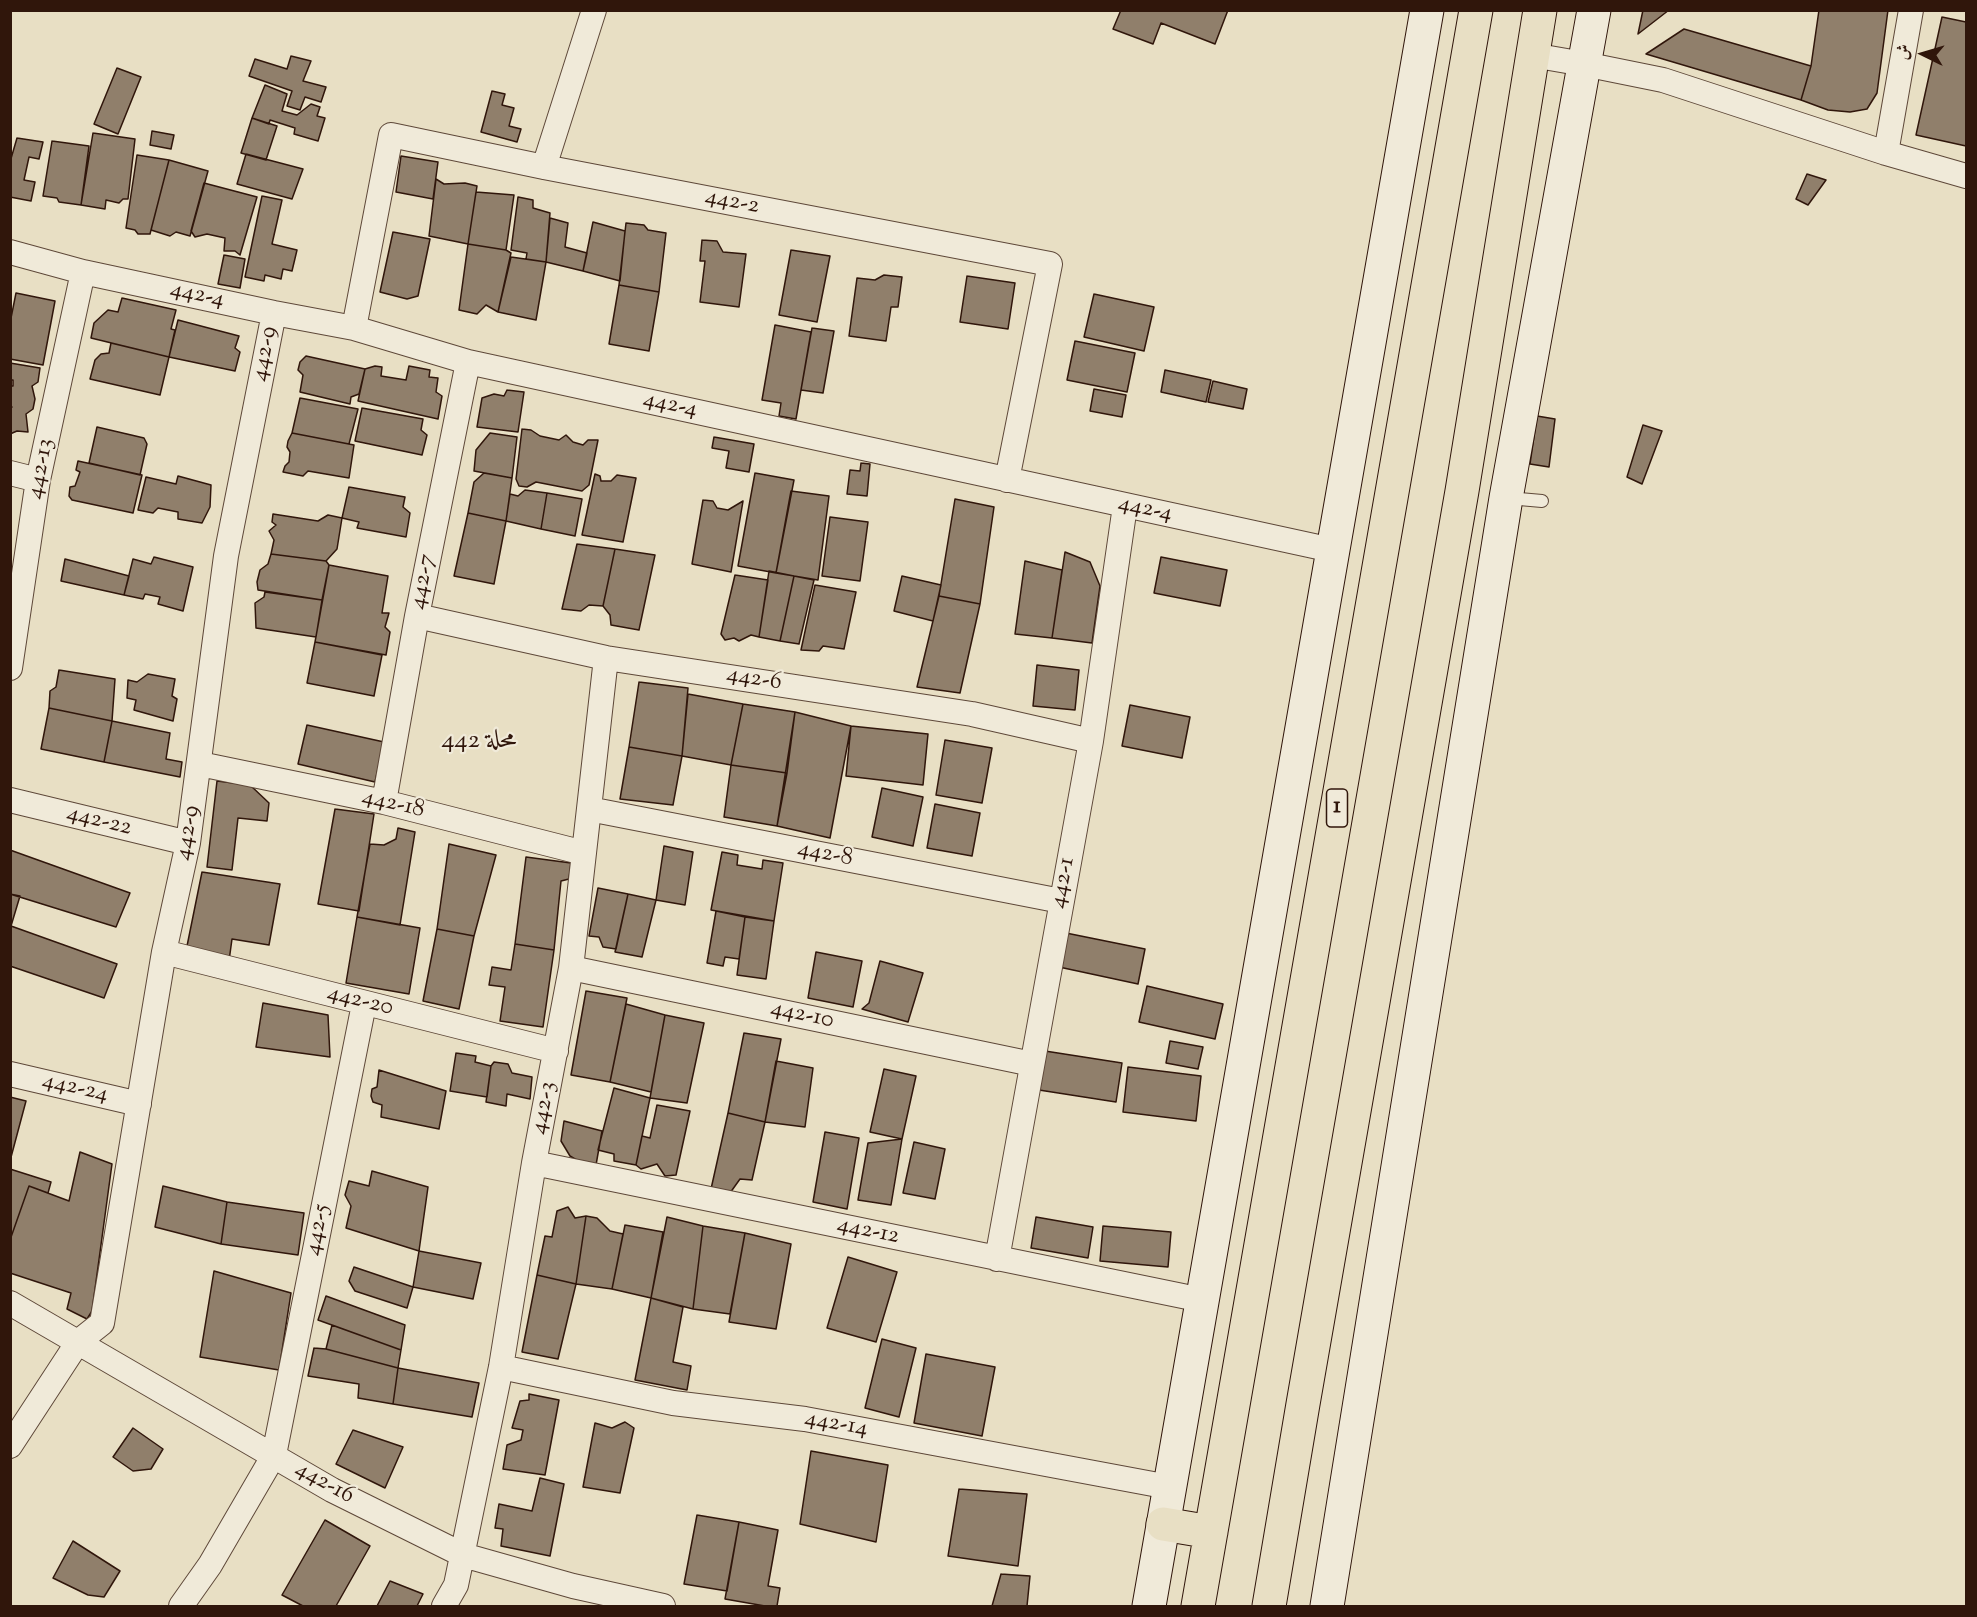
<!DOCTYPE html>
<meta charset="utf-8">
<style>
body{margin:0}
#map{position:relative;width:1977px;height:1617px;overflow:hidden;background:#e8dfc4;font-family:"Sorts Mill Goudy",Amiri,serif}
canvas{display:block}
.frame{position:absolute;inset:0;border:12px solid #30160b;pointer-events:none}
.north{position:absolute;left:1893px;top:24px;width:60px;height:60px;-webkit-text-stroke:4px #f0ead9;paint-order:stroke;rotate:275deg;font-size:16px;font-weight:700;line-height:24px;text-align:center;color:#30160b}
.north::after{content:'';display:block;margin:auto;width:21px;height:27px;background:#30160b;clip-path:polygon(50% 0,100% 100%,50% 72%,0 100%)}
</style>
<div id="map">
<canvas width="1977" height="1617"></canvas>
<div class="frame"></div>
<div class="north">ش</div>
</div>
<script>
const ctx = document.querySelector('canvas').getContext('2d');
ctx.lineJoin = 'round';
function paint(path, color) { ctx.fillStyle = color; ctx.fill(path, 'evenodd'); }
const poly = rows => new Path2D(rows.map(r => 'M' + r).join(''));
function trace(path, color, width, dash) { ctx.strokeStyle = color; ctx.lineWidth = width; ctx.lineCap = dash ? 'butt' : 'round'; ctx.setLineDash(dash || []); ctx.stroke(path); }
function write(font, color, halo, rows, align = 'center') {
  ctx.font = font + ' "Sorts Mill Goudy",Amiri,serif'; ctx.lineWidth = 4.5; ctx.setLineDash([]); ctx.textBaseline = 'middle'; ctx.strokeStyle = halo; ctx.fillStyle = color; for (const [text, x, y, turn = 0] of rows) {
    ctx.save(); ctx.translate(x, y); ctx.rotate((+turn || 0) * Math.PI / 180); ctx.textAlign = isNaN(turn) ? turn : align; if (halo) ctx.strokeText(text, 0, 0); ctx.fillText(text, 0, 0); ctx.restore();
  }
}
const building = poly([
 [1121,10,1228,10,1215,44,1161,23,1153,44,1113,29,1121,10],
 [1643,10,1669,10,1638,34,1643,10],
 [1819,10,1888,10,1877,93,1867,109,1850,112,1828,110,1801,100,1811,66,1819,10],
 [1942,17,1966,22,1966,146,1916,135,1942,17],
 [1684,29,1811,66,1801,100,1646,54,1684,29],
 [291,56,311,61,303,81,326,87,321,102,305,97,300,110,287,106,292,91,249,76,255,59,287,69,291,56],
 [117,68,141,77,118,134,94,124,117,68],
 [265,85,287,94,282,111,297,115,311,104,320,107,317,116,325,118,318,141,294,134,295,128,270,120,269,124,252,118,265,85],
 [492,91,505,94,502,105,514,108,509,126,521,129,517,142,481,132,492,91],
 [252,118,277,126,266,160,241,153,252,118],
 [152,131,174,135,171,149,150,145,152,131],
 [93,133,135,139,128,199,123,199,119,203,106,200,105,209,81,205,93,133],
 [17,138,43,142,39,159,29,157,24,180,35,182,31,201,10,197,10,162,17,138],
 [52,141,89,146,81,205,59,202,57,198,43,196,52,141],
 [246,154,303,169,292,199,237,184,246,154],
 [137,155,169,160,150,234,138,234,135,230,126,228,137,155],
 [401,156,438,162,433,199,396,192,401,156],
 [169,160,208,171,190,236,176,232,170,236,151,230,169,160],
 [1807,174,1826,180,1808,205,1796,199,1807,174],
 [436,179,444,184,465,183,477,186,468,244,429,236,436,179],
 [204,183,257,197,240,255,235,251,224,251,225,238,207,234,195,237,191,231,204,183],
 [476,192,514,195,506,250,468,244,476,192],
 [262,196,282,200,272,244,297,250,292,271,283,269,281,279,265,275,264,281,245,277,262,196],
 [518,197,533,200,533,208,550,213,546,262,526,259,527,253,511,250,518,197],
 [550,218,568,223,565,247,587,253,583,271,546,262,550,218],
 [593,222,625,231,620,281,583,271,593,222],
 [626,223,644,225,648,230,666,233,659,292,619,285,626,223],
 [393,232,430,239,418,296,407,299,380,292,393,232],
 [702,240,717,241,723,252,746,254,739,307,700,302,705,261,700,261,702,240],
 [468,244,506,250,511,253,498,312,486,305,477,314,459,310,468,244],
 [791,250,830,256,817,322,779,315,791,250],
 [224,255,245,259,240,288,218,284,224,255],
 [511,257,546,262,536,320,498,312,511,257],
 [884,275,902,277,898,307,891,307,886,341,849,336,857,278,875,280,884,275],
 [967,276,1015,283,1008,329,960,322,967,276],
 [619,285,659,292,649,351,609,344,619,285],
 [16,293,55,301,43,365,10,359,10,323,16,293],
 [1094,294,1154,307,1144,351,1084,337,1094,294],
 [122,298,176,310,171,329,175,330,169,357,91,338,94,323,108,310,118,312,122,298],
 [178,320,239,336,235,348,240,352,235,371,169,357,178,320],
 [775,325,811,332,796,419,779,416,781,403,762,400,775,325],
 [812,328,834,331,823,393,801,390,812,328],
 [1075,341,1135,353,1127,392,1067,380,1075,341],
 [111,343,169,357,160,395,90,379,95,360,101,354,109,353,111,343],
 [306,356,365,369,359,394,351,397,350,404,300,392,303,375,298,370,300,362,306,356],
 [10,363,40,368,38,382,32,386,35,399,33,409,26,414,28,432,17,431,10,434,10,409,12,407,10,407,10,386,13,386,13,380,10,380,10,363],
 [375,366,382,367,381,376,406,380,409,366,430,370,429,377,438,378,436,392,442,396,438,419,358,401,365,369,375,366],
 [1165,370,1211,380,1206,402,1161,392,1165,370],
 [1213,381,1247,389,1243,409,1208,402,1213,381],
 [1094,389,1126,395,1122,417,1090,411,1094,389],
 [507,390,524,392,518,432,477,427,482,398,494,394,504,396,507,390],
 [300,398,358,409,349,444,292,433,300,398],
 [362,408,423,419,421,430,427,435,422,455,355,441,362,408],
 [1537,416,1555,419,1549,467,1530,464,1537,416],
 [1643,425,1662,431,1642,484,1627,477,1643,425],
 [97,427,144,438,147,444,140,475,89,463,97,427],
 [522,429,531,430,540,436,559,440,566,435,573,442,583,445,588,440,598,440,589,485,582,491,536,482,527,487,519,486,516,479,522,429],
 [292,433,354,445,349,478,308,471,303,476,283,472,285,466,289,462,290,452,287,447,288,441,292,433],
 [490,433,517,437,512,478,474,471,476,450,490,433],
 [714,437,754,444,749,472,726,468,729,451,712,448,714,437],
 [78,461,142,475,133,513,72,500,69,496,70,487,75,486,80,472,76,470,78,461],
 [861,463,870,464,867,496,847,494,850,470,860,471,861,463],
 [484,473,512,478,506,521,468,513,474,482,484,473],
 [755,473,794,480,776,573,738,566,755,473],
 [595,474,600,476,601,481,611,481,617,475,636,478,623,542,582,535,595,474],
 [178,476,211,485,210,507,202,523,178,519,178,512,158,508,153,513,138,510,146,477,176,484,178,476],
 [349,487,405,497,403,507,410,513,406,537,357,528,359,522,342,518,349,487],
 [525,490,547,493,541,529,506,521,510,494,518,496,525,490],
 [791,491,829,496,818,580,776,573,791,491],
 [547,493,582,499,575,536,541,529,547,493],
 [955,499,994,507,980,604,939,596,955,499],
 [703,500,713,501,717,508,728,510,743,501,731,572,692,564,703,500],
 [468,513,506,521,494,584,454,576,468,513],
 [273,514,318,521,328,515,342,518,337,549,326,561,271,554,274,540,269,531,276,525,272,522,273,514],
 [830,517,868,522,860,581,822,576,830,517],
 [577,544,615,549,603,606,589,605,581,611,562,609,577,544],
 [615,549,655,555,639,630,611,625,610,615,603,606,615,549],
 [1065,552,1090,562,1100,586,1092,643,1052,638,1065,552],
 [271,554,326,561,329,565,322,600,258,590,257,582,260,570,268,564,271,554],
 [154,557,193,567,183,611,158,604,160,597,145,594,143,599,124,595,133,559,151,564,154,557],
 [1161,557,1227,570,1220,606,1154,593,1161,557],
 [65,559,129,576,124,595,61,581,65,559],
 [1025,561,1062,570,1052,638,1015,634,1025,561],
 [329,565,388,576,382,613,389,613,385,627,390,632,386,655,315,642,329,565],
 [769,571,794,576,780,641,759,637,769,571],
 [735,575,768,580,759,637,751,635,739,641,734,638,725,640,721,634,735,575],
 [794,576,814,580,799,644,780,641,794,576],
 [902,576,941,585,933,621,894,611,902,576],
 [815,585,856,592,844,649,823,646,819,651,801,650,815,585],
 [265,592,322,600,316,637,256,628,255,603,264,597,265,592],
 [939,596,980,604,960,693,917,687,939,596],
 [315,642,382,655,374,696,307,683,315,642],
 [1037,665,1079,670,1075,710,1033,706,1037,665],
 [59,670,115,679,112,721,49,708,50,691,56,687,59,670],
 [148,674,175,679,172,696,177,699,173,721,134,710,136,700,127,698,128,680,137,682,148,674],
 [639,682,688,688,682,756,629,747,639,682],
 [688,694,743,704,731,765,682,756,688,694],
 [743,704,795,712,787,773,731,765,743,704],
 [1130,705,1190,717,1182,758,1122,746,1130,705],
 [49,708,112,721,104,762,41,749,49,708],
 [795,712,851,726,830,838,777,826,795,712],
 [112,721,170,733,166,759,182,762,180,777,104,762,112,721],
 [307,725,384,742,375,782,298,764,307,725],
 [851,726,928,734,923,785,846,776,851,726],
 [945,740,992,748,982,803,936,795,945,740],
 [629,747,682,756,673,805,620,799,629,747],
 [731,765,787,773,777,826,724,817,731,765],
 [217,781,250,785,269,803,267,821,238,818,232,870,207,867,217,781],
 [882,788,923,797,913,846,872,837,882,788],
 [935,804,980,813,972,856,927,848,935,804],
 [335,809,374,814,359,911,318,904,335,809],
 [398,828,415,832,400,925,357,917,370,844,384,845,396,839,398,828],
 [449,844,496,855,474,936,437,929,449,844],
 [664,846,693,852,685,905,656,900,664,846],
 [10,850,130,893,116,927,10,894,10,850],
 [722,852,738,855,737,865,762,869,763,860,783,863,774,921,711,910,722,852],
 [526,857,571,863,569,879,561,881,554,950,515,944,526,857],
 [202,872,280,884,269,945,232,939,229,961,186,951,202,872],
 [598,888,628,894,616,949,603,947,599,937,589,936,598,888],
 [10,894,20,896,11,926,117,964,104,998,10,966,10,894],
 [628,894,656,900,642,957,615,952,628,894],
 [716,911,745,917,739,959,725,957,723,966,707,963,716,911],
 [357,917,420,928,409,994,346,983,357,917],
 [745,917,774,921,766,979,737,975,745,917],
 [437,929,474,936,459,1009,423,1001,437,929],
 [1066,933,1145,949,1138,984,1059,967,1066,933],
 [515,944,554,950,543,1027,500,1021,505,987,489,985,492,967,511,970,515,944],
 [816,952,862,961,853,1007,808,998,816,952],
 [880,961,923,973,908,1022,862,1009,869,1003,880,961],
 [1147,986,1223,1004,1215,1039,1139,1022,1147,986],
 [586,991,627,998,610,1082,571,1075,586,991],
 [263,1003,328,1015,330,1057,256,1047,263,1003],
 [626,1004,665,1015,651,1092,610,1082,626,1004],
 [665,1015,704,1023,687,1103,650,1098,665,1015],
 [744,1033,781,1039,765,1122,728,1113,744,1033],
 [1170,1041,1203,1047,1198,1069,1166,1063,1170,1041],
 [1045,1051,1122,1063,1116,1102,1039,1090,1045,1051],
 [456,1053,476,1056,475,1062,491,1066,487,1097,450,1091,456,1053],
 [776,1061,813,1068,805,1127,765,1122,776,1061],
 [494,1062,508,1064,512,1073,532,1077,530,1099,507,1094,506,1106,486,1102,491,1066,494,1062],
 [1128,1067,1201,1076,1196,1121,1123,1112,1128,1067],
 [884,1069,916,1076,902,1139,870,1132,884,1069],
 [379,1070,446,1091,439,1129,381,1117,382,1105,373,1102,371,1096,372,1089,377,1087,379,1070],
 [614,1088,650,1098,636,1165,614,1161,614,1154,598,1150,614,1088],
 [10,1097,26,1101,10,1161,10,1097],
 [657,1105,690,1111,676,1175,665,1176,657,1164,641,1169,636,1165,642,1136,650,1138,657,1105],
 [728,1113,765,1122,752,1180,740,1179,730,1193,711,1189,728,1113],
 [564,1121,602,1131,596,1165,580,1162,570,1156,561,1141,564,1121],
 [825,1132,859,1138,847,1209,813,1202,825,1132],
 [902,1139,891,1205,858,1200,868,1143,902,1139],
 [914,1142,945,1149,935,1199,903,1193,914,1142],
 [80,1152,112,1164,92,1311,87,1319,67,1309,71,1293,10,1273,10,1240,29,1186,69,1201,80,1152],
 [10,1169,51,1182,48,1193,29,1186,10,1240,10,1169],
 [372,1171,428,1187,419,1251,346,1228,351,1206,345,1195,349,1181,369,1186,372,1171],
 [163,1186,227,1202,221,1244,155,1227,163,1186],
 [227,1202,304,1213,298,1255,221,1244,227,1202],
 [568,1207,575,1218,586,1216,576,1284,537,1275,545,1236,552,1237,557,1211,568,1207],
 [586,1216,597,1218,610,1231,623,1234,612,1289,576,1284,586,1216],
 [667,1217,703,1226,693,1309,651,1298,667,1217],
 [1036,1217,1093,1227,1088,1258,1031,1248,1036,1217],
 [625,1225,663,1232,651,1298,612,1289,625,1225],
 [703,1226,745,1233,730,1314,693,1309,703,1226],
 [1103,1226,1171,1232,1168,1267,1100,1261,1103,1226],
 [745,1233,791,1244,776,1329,729,1322,745,1233],
 [419,1251,481,1263,473,1299,413,1287,419,1251],
 [848,1257,897,1272,876,1342,827,1328,848,1257],
 [354,1267,413,1287,407,1308,355,1291,349,1281,354,1267],
 [214,1271,291,1293,279,1370,200,1357,214,1271],
 [537,1275,576,1284,558,1359,522,1352,537,1275],
 [326,1296,405,1325,401,1350,318,1320,326,1296],
 [651,1298,683,1307,673,1362,691,1366,687,1390,635,1380,651,1298],
 [332,1325,401,1350,398,1368,326,1349,332,1325],
 [882,1339,916,1348,899,1417,865,1408,882,1339],
 [314,1348,326,1349,398,1368,393,1404,358,1398,359,1384,308,1376,314,1348],
 [926,1354,995,1367,982,1436,914,1423,926,1354],
 [398,1368,479,1383,472,1417,393,1404,398,1368],
 [529,1394,559,1400,545,1475,503,1469,507,1445,521,1440,523,1430,512,1428,520,1401,529,1400,529,1394],
 [625,1422,634,1428,620,1493,583,1487,595,1423,612,1428,625,1422],
 [133,1428,163,1449,151,1469,133,1471,113,1457,133,1428],
 [353,1430,403,1447,385,1488,336,1464,353,1430],
 [811,1451,888,1465,876,1542,800,1524,811,1451],
 [540,1478,564,1484,550,1556,501,1546,503,1529,495,1528,499,1504,532,1511,540,1478],
 [959,1489,1027,1494,1018,1566,948,1556,959,1489],
 [697,1515,739,1522,727,1591,684,1584,697,1515],
 [325,1520,370,1546,336,1606,303,1606,282,1595,325,1520],
 [739,1522,778,1530,768,1586,780,1588,777,1606,765,1606,725,1599,739,1522],
 [73,1541,120,1571,104,1597,88,1595,53,1578,73,1541],
 [1001,1574,1030,1576,1027,1606,992,1606,1001,1574],
 [390,1581,423,1594,417,1606,377,1606,390,1581]
]);
paint(building, '#907f6b');
trace(building, '#30160b', 1.5);
const service = poly([
 [1508,498,1542,501]
]);
const minor = poly([
 [1532,55,1584,64,1663,80,1886,153,1966,176],
 [1886,153,1911,10],
 [544,167,594,10],
 [10,252,83,272,274,313,354,328,468,362,1332,550],
 [354,328,391,135,544,167,1050,264,1007,480],
 [10,473,38,480],
 [417,616,606,658,972,714,1091,741],
 [10,668,38,480,83,272],
 [200,764,384,802,584,853],
 [10,800,188,843],
 [384,802,417,616,468,362],
 [589,809,1061,901],
 [164,952,556,1051],
 [571,968,1032,1064],
 [10,1074,139,1104],
 [534,1163,1202,1300],
 [997,1259,1091,741,1125,506],
 [10,1303,332,1490,463,1555,573,1586,663,1606],
 [501,1367,673,1403,805,1419,1169,1487],
 [10,1446,78,1342,102,1323,164,952,188,843,226,556,274,313],
 [181,1606,210,1565,274,1455,364,1004],
 [444,1606,456,1585,501,1367,534,1163,571,968,606,658]
]);
const secondary = poly([
 [1149,1606,1427,10],
 [1327,1606,1506,498,1594,10]
]);
const trunk = poly([
 [1163,1524,1211,1532],
 [1198,1606,1476,10],
 [1269,1606,1303,1404,1462,491,1540,10]
]);
trace(service, '#5e4839', 14);
trace(minor, '#5e4839', 26);
trace(secondary, '#30160b', 35);
trace(trunk, '#30160b', 35);
trace(service, '#f0ead9', 12);
trace(minor, '#f0ead9', 24);
trace(secondary, '#f0ead9', 33);
trace(trunk, '#e8dfc4', 33);
for (const [x, y, w] of [
 [1337,808,21]
]) { const box = new Path2D(); box.roundRect(x - w / 2, y - 19, w, 38, 4.5); ctx.fillStyle = '#f0ead9'; ctx.fill(box); trace(box, '#30160b', 1.5); }
write('bold 22px', '#30160b', null, [
 ["1",1337,808]
]);
write('24px', '#30160b', '#f0ead9', [
 ["442-2",732,203,11],
 ["442-4",197,296,12],
 ["442-9",266,354,-79],
 ["442-4",670,406,12],
 ["442-13",42,469,-79],
 ["442-4",1145,510,12],
 ["442-7",424,582,-79],
 ["442-6",754,680,9],
 ["442-18",393,805,13],
 ["442-22",99,822,14],
 ["442-9",189,833,-80],
 ["442-8",825,855,11],
 ["442-1",1064,883,-79],
 ["442-20",360,1002,14],
 ["442-10",802,1016,12],
 ["442-24",75,1089,13],
 ["442-3",545,1108,-79],
 ["442-5",319,1230,-79],
 ["442-12",868,1232,12],
 ["442-14",836,1425,10],
 ["442-16",324,1484,29]
]);
write('26px', '#30160b', '#f0ead9', [
 ["محلة 442",479,743]
]);
</script>
